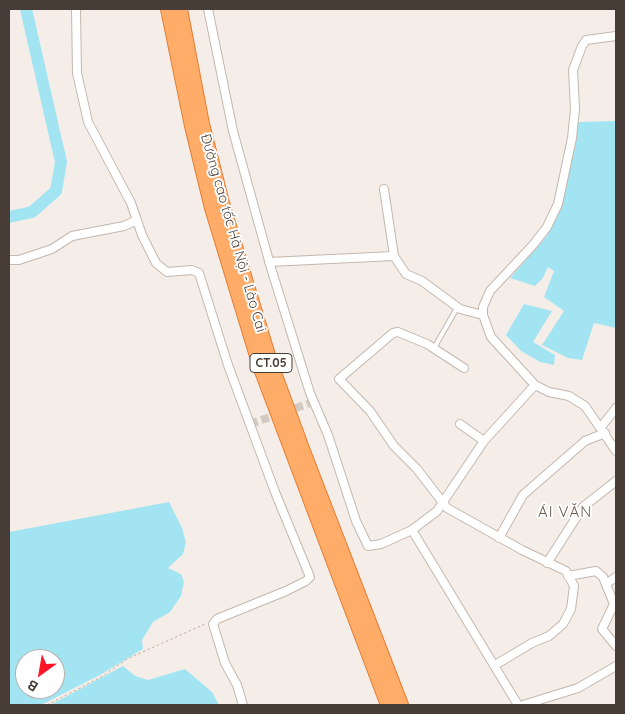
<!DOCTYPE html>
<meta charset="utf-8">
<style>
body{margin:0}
#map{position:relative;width:625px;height:714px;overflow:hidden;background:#f5eee8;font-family:Quicksand,sans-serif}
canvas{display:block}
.frame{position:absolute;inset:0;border:10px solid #483d36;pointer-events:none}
.north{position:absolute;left:15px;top:649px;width:50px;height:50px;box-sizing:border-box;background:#fff;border:1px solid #b6b1af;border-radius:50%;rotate:212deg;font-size:14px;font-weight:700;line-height:20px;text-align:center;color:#483d36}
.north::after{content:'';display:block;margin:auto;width:18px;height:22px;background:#ff1525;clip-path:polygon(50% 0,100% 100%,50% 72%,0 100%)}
</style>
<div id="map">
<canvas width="625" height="714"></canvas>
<div class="frame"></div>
<div class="north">B</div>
</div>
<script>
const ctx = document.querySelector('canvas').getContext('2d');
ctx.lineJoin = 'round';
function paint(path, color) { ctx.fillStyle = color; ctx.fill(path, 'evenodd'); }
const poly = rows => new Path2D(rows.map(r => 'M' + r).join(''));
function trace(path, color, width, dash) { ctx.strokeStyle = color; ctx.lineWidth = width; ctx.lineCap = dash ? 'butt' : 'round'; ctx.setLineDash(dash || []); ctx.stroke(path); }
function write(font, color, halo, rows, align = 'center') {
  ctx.font = font + ' Quicksand,sans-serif'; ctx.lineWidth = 4; ctx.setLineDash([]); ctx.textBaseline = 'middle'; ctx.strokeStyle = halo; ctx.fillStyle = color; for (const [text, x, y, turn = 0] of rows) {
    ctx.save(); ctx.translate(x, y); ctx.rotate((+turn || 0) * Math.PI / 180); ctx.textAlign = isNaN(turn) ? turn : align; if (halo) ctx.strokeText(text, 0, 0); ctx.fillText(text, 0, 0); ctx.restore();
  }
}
paint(poly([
 [616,121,616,328,594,323,582,360,568,358,542,345,564,311,544,297,554,271,548,267,543,278,535,286,510,278,547,236,564,198,578,122],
 [524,304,552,311,533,342,555,355,554,365,540,362,521,351,506,335],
 [169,502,182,528,186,542,183,554,168,568,181,574,184,582,181,596,170,612,153,622,142,640,143,649,100,675,41,705,9,705,9,532],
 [25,659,55,659,55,689,25,689],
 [123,666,135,676,148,680,185,669,212,692,219,705,50,705]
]), '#a3e4f3');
trace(poly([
 [9,217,32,212,56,191,61,162,26,9]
]), '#a3e4f3', 12);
trace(poly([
 [250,424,313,402]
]), '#d2cbc4', 8, [8, 4]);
const lane = poly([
 [434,348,457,308]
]);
const street = poly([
 [76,9,77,73,88,122,131,203,142,235,156,263,167,272,192,270,199,273,228,365,275,492,310,577,306,581,286,591,217,619,213,624,225,663,237,685,243,705],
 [208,9,233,131,271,268,310,393,328,435,356,521,368,546,381,544,412,530,437,511,484,441,535,385],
 [616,36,586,40,582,46,573,70,575,109,572,138,558,204,547,227,533,245,490,291,483,307,483,315,491,337,535,385,549,392,569,396,585,406,616,451],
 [384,189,394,256,406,274,422,281,460,309,483,315],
 [9,260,19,260,52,249,72,236,124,226,137,220],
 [269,262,394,256],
 [464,368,427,344,398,332,393,333,339,379,370,411,394,446,417,469,447,508,522,550,566,571,574,586,571,609,563,624,549,636,532,643,495,665],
 [460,424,484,441],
 [601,427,616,408],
 [412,530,518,705],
 [499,538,523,495,585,441,605,433],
 [547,563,583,507,616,481],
 [568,576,596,571,603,577,614,604,602,629,616,646],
 [606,584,616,577],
 [523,705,578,688,616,666]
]);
const highway = poly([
 [168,9,192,126,212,208,260,366,388,705],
 [180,9,202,124,222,203,270,362,304,454,401,705]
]);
trace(lane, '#c4b7ad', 6);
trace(street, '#c4b7ad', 10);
trace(highway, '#e37c34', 16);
trace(poly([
 [47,705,101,677,127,659,205,624]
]), '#c3ac9b', 1, [2.5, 2.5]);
trace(lane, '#fff', 4);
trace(street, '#fff', 8);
trace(highway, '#ffac69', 14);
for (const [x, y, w] of [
 [271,363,42]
]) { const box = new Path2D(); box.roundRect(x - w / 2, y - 9.5, w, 19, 4); ctx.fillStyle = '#fff'; ctx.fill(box); trace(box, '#483d36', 1); }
write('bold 12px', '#483d36', null, [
 ["CT.05",271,363]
]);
write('14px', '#483d36', '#fff', [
 ["Đường cao tốc Hà Nội - Lào Cai",233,233,74]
]);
ctx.letterSpacing = '1px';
write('15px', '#6c594d', '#fff', [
 ["ÁI VĂN",565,512]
]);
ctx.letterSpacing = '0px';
</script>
